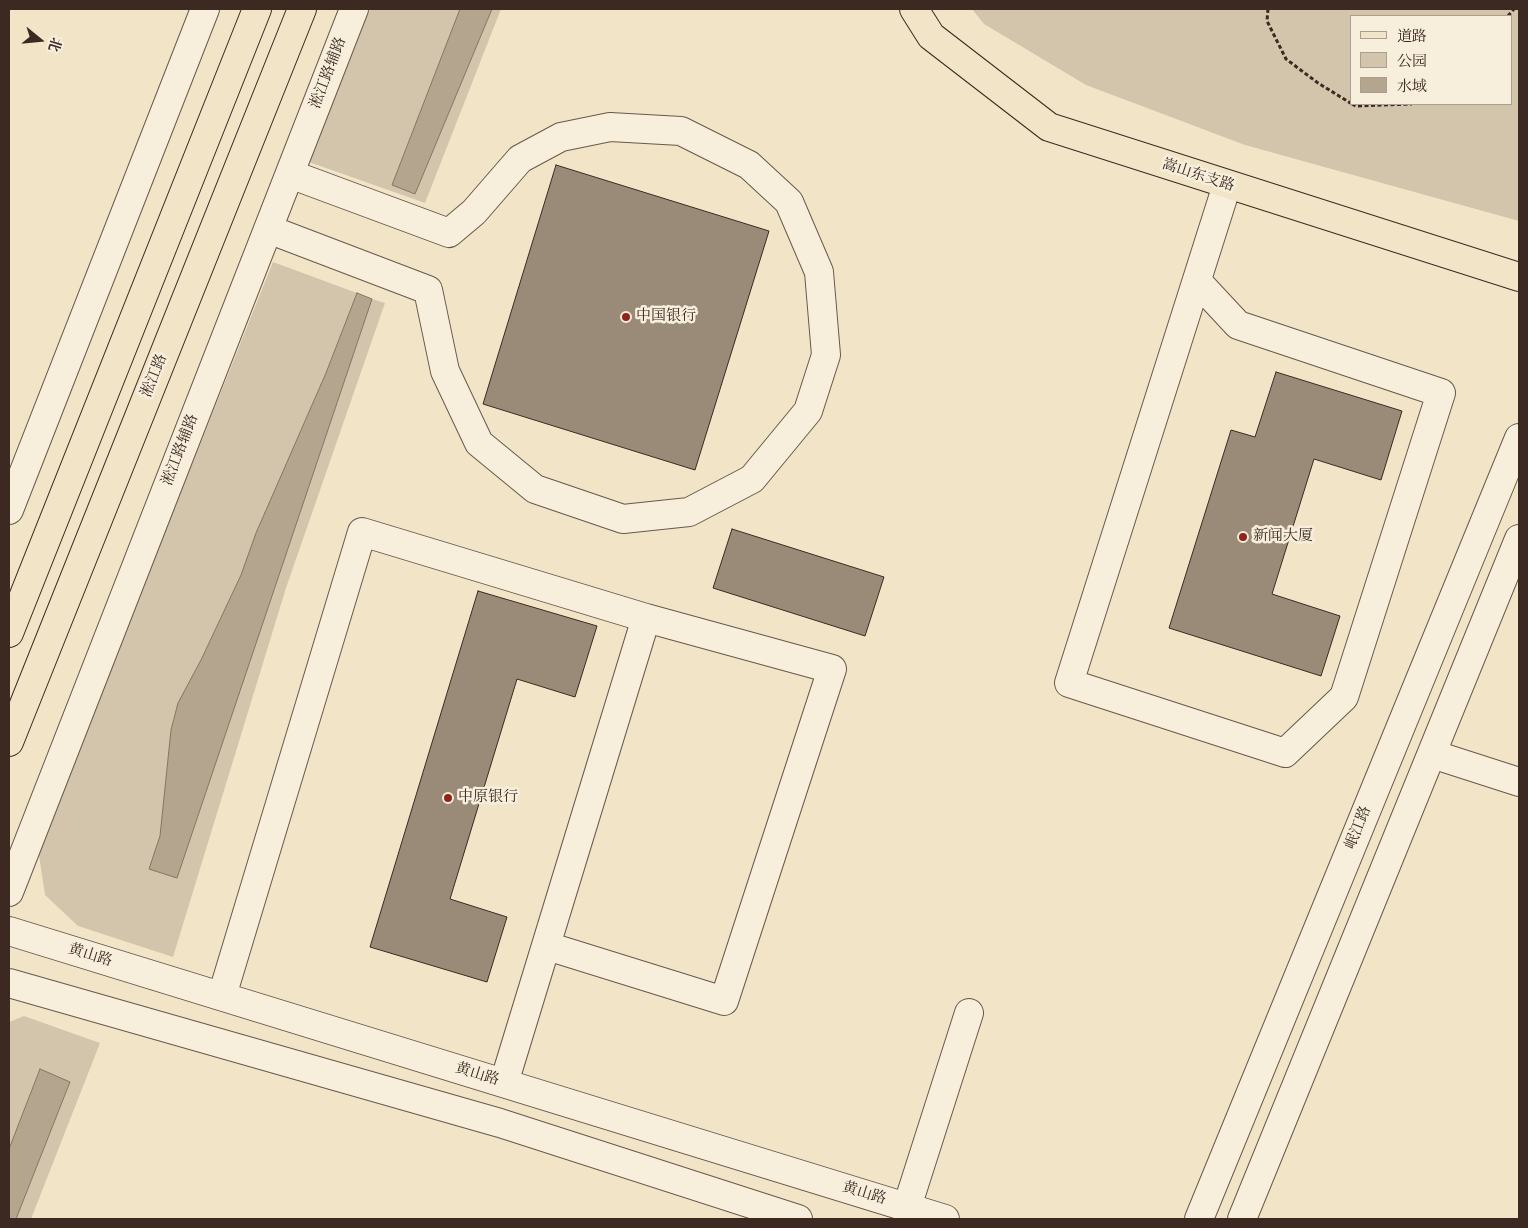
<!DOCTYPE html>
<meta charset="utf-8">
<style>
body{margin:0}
#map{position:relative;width:1528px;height:1228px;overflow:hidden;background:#f2e5c7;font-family:"IM FELL Double Pica","Noto Serif SC",serif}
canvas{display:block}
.frame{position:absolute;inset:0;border:10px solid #3b2922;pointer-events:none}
.legend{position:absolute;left:1350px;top:15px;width:162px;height:90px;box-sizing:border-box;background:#f7eedb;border:1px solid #ac9f91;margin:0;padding:6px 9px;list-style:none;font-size:15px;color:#3b2922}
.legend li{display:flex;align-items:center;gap:10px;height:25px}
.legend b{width:25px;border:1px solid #ac9f91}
.north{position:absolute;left:15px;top:15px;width:50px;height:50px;-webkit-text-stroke:4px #f7eedb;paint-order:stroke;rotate:107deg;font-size:14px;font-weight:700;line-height:20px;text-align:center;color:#3b2922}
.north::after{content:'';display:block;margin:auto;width:18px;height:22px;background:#3b2922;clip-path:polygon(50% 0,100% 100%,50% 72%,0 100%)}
</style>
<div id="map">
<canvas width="1528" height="1228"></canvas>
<div class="frame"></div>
<ul class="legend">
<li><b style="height:6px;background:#f2e5c7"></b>道路</li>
<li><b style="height:14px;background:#d3c5ab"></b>公园</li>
<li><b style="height:14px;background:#b4a58f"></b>水域</li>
</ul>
<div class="north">北</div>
</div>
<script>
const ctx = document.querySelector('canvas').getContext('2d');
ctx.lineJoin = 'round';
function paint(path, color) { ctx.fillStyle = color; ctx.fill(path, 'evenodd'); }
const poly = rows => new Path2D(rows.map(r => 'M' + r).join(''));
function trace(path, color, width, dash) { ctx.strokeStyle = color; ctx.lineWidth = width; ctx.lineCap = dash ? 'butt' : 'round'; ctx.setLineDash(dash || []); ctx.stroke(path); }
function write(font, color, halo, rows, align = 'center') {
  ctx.font = font + ' "IM FELL Double Pica","Noto Serif SC",serif'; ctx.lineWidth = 5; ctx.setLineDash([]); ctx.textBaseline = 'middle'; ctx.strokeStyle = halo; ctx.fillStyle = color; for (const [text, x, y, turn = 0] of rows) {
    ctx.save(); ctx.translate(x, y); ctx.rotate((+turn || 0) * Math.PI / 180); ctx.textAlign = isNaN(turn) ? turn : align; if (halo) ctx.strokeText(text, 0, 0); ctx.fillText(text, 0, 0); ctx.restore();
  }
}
paint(poly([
 [370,9,460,9,392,185,415,194,492,9,501,9,425,203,309,162],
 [972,9,1519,9,1519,221,1245,145,1086,85,984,24],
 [1352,16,1512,16,1512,104,1352,104],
 [273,262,357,293,326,373,256,533,241,575,201,660,178,703,171,730,160,836,149,869,177,878,372,299,385,303,286,588,173,957,78,926,45,895,38,849],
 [24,1016,100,1043,31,1219,16,1219,70,1083,40,1069,9,1149,9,1022]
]), '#d3c5ab');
const water = poly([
 [460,9,492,9,415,194,392,185,460,9],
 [357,293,372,299,177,878,149,869,160,836,171,730,178,703,201,660,241,575,256,533,326,373,357,293],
 [40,1069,70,1082,16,1219,9,1219,9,1149,40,1069]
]);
paint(water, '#b4a58f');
trace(water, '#847363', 1);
const building = poly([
 [556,165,769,231,695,470,483,404,556,165],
 [1276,372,1402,411,1381,480,1314,459,1272,594,1340,616,1321,676,1169,628,1231,430,1255,437,1276,372],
 [732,529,884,577,865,636,713,588,732,529],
 [478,591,597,626,575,697,517,679,450,899,507,917,487,982,370,947,478,591]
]);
paint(building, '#9a8b78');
trace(building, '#3b2922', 1);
const minor = poly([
 [268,229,428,290,445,371,479,443,535,489,623,519,689,512,752,479,808,411,826,355,819,272,789,202,749,165,681,131,610,127,561,137,520,159,474,212,449,233,290,174],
 [1197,281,1238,325,1441,393,1344,697,1285,753,1069,683,1227,185],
 [9,510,205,9],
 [1432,754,1519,782],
 [9,892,354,9],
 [9,931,945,1219],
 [9,983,500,1123,798,1219],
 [222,996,362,532,646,618],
 [504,1083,646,618,832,669,724,1001,547,946],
 [907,1207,969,1013],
 [1199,1219,1519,438],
 [1242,1219,1519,539]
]);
const major = poly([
 [914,9,931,36,1049,127,1519,277],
 [9,633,257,9],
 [9,742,302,9]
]);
trace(minor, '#69584b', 30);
trace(major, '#3b2922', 30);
trace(poly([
 [1268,9,1267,21,1286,59,1318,83,1352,104],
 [1508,16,1514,9],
 [1352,104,1356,106,1412,104]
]), '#3b2922', 3, [4, 2.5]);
trace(minor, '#f7eedb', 28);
trace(major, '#f2e5c7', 28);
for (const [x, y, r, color] of [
 [626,317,5,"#8f2418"],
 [1243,537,5,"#8f2418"],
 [448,798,5,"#8f2418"]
]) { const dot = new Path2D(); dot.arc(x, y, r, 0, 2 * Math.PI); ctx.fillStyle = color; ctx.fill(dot); trace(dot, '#f7eedb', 2); }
write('15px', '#3b2922', '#f7eedb', [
 ["淞江路辅路",329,73,-69],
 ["嵩山东支路",1198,176,18],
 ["淞江路",155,376,-68],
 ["淞江路辅路",181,450,-69],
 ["岷江路",1359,828,-68],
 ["黄山路",90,956,17],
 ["黄山路",477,1075,17],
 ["黄山路",864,1194,17]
]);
write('15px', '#3b2922', '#f7eedb', [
 ["中国银行",636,317],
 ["新闻大厦",1253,537],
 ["中原银行",458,798]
], 'left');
</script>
